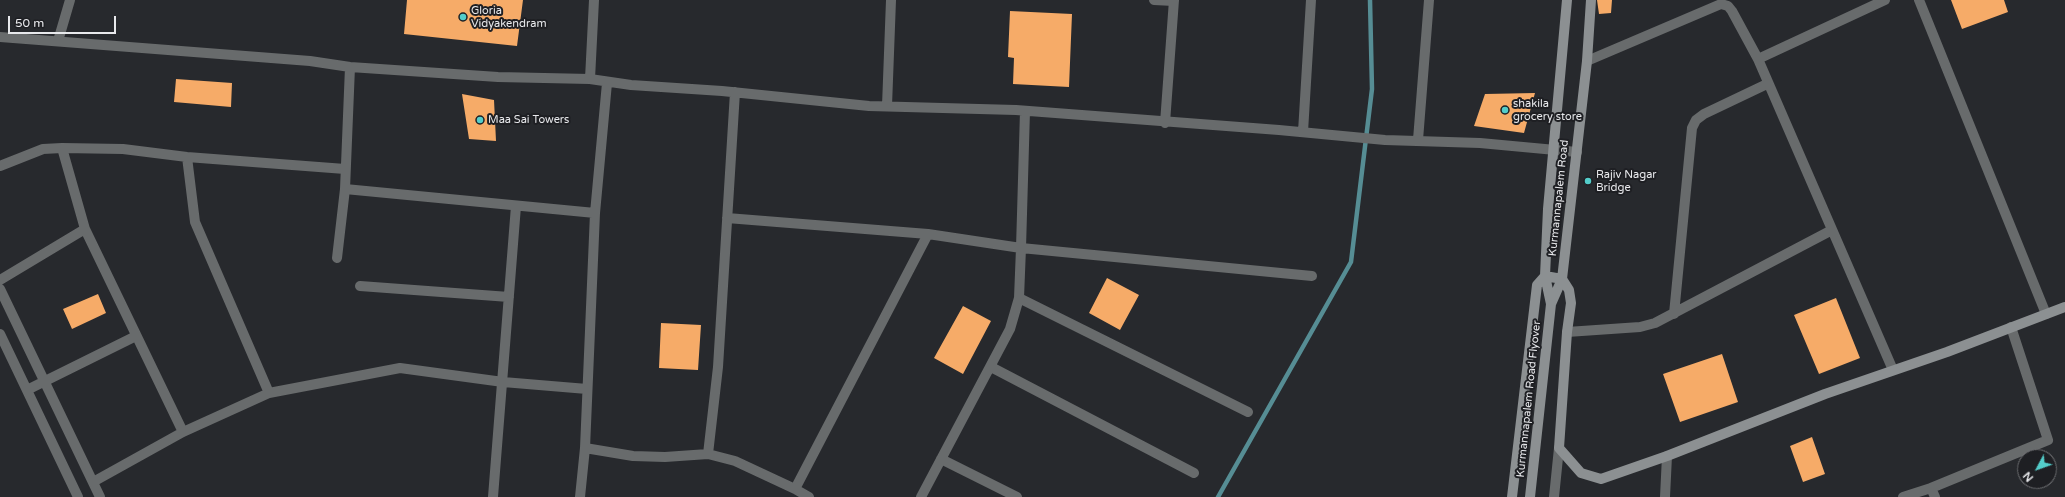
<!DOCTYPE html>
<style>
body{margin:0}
#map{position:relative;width:2065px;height:497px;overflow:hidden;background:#27292d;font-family:"Varela Round",sans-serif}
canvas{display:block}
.north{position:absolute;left:2017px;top:449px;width:40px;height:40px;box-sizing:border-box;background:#1e1f23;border:1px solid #6f7073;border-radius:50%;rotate:229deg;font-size:11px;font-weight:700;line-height:16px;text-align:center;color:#e8e9ec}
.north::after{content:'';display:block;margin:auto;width:14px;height:18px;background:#53cdca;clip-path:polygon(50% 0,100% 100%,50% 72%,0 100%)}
.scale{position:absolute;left:8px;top:16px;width:108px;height:18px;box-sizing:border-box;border:2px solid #e8e9ec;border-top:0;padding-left:5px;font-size:12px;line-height:14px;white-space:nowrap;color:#e8e9ec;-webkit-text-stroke:3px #1e1f23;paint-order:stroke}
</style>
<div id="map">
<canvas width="2065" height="497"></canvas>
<div class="north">N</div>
<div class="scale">50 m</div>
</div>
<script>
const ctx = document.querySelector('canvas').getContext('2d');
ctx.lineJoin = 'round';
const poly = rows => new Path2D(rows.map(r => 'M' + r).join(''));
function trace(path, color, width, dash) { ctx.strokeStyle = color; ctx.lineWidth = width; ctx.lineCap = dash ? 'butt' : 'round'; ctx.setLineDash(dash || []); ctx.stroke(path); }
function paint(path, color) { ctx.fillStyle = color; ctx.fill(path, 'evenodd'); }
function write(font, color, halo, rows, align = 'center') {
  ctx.font = font + ' "Varela Round",sans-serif'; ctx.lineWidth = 4; ctx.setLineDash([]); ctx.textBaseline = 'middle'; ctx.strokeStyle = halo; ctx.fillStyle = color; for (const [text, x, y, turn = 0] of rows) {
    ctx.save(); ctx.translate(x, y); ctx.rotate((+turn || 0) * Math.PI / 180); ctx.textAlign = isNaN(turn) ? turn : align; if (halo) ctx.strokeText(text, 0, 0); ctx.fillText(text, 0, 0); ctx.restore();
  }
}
trace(poly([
 [1218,497,1351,262,1372,89,1370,0]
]), '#568d94', 4.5);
paint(poly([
 [407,0,523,0,517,46,404,34],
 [1597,0,1612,0,1611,13,1599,14],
 [1951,0,2004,0,2008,12,1962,29],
 [1010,11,1072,14,1069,87,1013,84,1014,58,1008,57],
 [176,79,232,83,231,107,174,102],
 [1535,93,1524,133,1474,126,1485,94],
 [462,94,494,100,496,141,469,139],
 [1107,278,1139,295,1120,330,1089,313],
 [98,294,106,313,72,329,63,309],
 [1836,298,1860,358,1819,374,1794,315],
 [963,306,991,321,963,374,934,358],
 [661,323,701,325,698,370,659,368],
 [1722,354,1738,402,1680,422,1663,374],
 [1812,437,1825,474,1803,482,1790,446]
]), '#f6ab68');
trace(poly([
 [1154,0,1174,1],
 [1885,0,1758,59,1893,370],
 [1919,0,2046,314],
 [0,37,310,61,350,67,498,77,590,79,631,85,722,91,869,106,1016,110,1279,130,1385,140,1480,143,1577,152],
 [58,41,70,0],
 [1587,61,1721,4,1728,6,1732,11,1758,59],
 [350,67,345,189,595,213],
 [590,79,594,0],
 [735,92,718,367,708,454,735,461,795,489],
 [887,106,891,0],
 [1165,123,1174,0],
 [1303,132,1311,0],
 [1418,140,1429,0],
 [62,148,85,229,183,432],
 [0,166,43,149,62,148,123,149,187,157,345,169],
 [727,218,928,234,1021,248,1025,111],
 [337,258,345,189],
 [0,280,85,229],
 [360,286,509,297],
 [0,289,100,497],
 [1019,298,1248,412],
 [1674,314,1692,128,1696,120,1704,114,1767,84],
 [1567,332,1640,327,1655,323,1832,230],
 [0,334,78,497],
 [991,367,1194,473],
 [27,390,136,336],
 [269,393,400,368,503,382,587,389],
 [585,448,633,456,665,457,708,454],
 [941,459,1017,497],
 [93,482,183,432,269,393,195,222,187,157],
 [493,497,516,206],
 [580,497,585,448,595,213,607,83],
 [809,497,795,489,928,234],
 [921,497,1010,329,1019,298,1021,248,1312,276],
 [1554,497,1559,448],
 [1665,497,1667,456],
 [1903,497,1931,488],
 [1935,497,1931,488,2048,440,2011,327]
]), '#686b6c', 10);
trace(poly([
 [1545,276,1562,279,1569,290,1571,303,1567,332,1559,448,1581,473,1601,479,1667,456,1825,394,1947,352,2065,307],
 [1551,304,1562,279,1587,61,1591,0],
 [1512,497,1537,285,1545,276],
 [1530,497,1551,304,1545,276,1548,209,1567,0]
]), '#8c9092', 10);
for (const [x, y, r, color] of [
 [463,17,4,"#53cdca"],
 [1505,110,4,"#53cdca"],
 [480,120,4,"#53cdca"],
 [1588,181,4,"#53cdca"]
]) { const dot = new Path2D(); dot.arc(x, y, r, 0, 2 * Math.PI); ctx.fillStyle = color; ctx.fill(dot); trace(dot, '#1e1f23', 1.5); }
write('11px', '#e8e9ec', '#1e1f23', [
 ["Gloria",471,11],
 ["Vidyakendram",471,24],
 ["shakila",1513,104],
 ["grocery store",1513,117],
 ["Maa Sai Towers",488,120],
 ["Rajiv Nagar",1596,175],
 ["Bridge",1596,188]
], 'left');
write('11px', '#e8e9ec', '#1e1f23', [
 ["Kurmannapalem Road",1559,198,-84],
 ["Kurmannapalem Road Flyover",1529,399,-84]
]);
</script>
